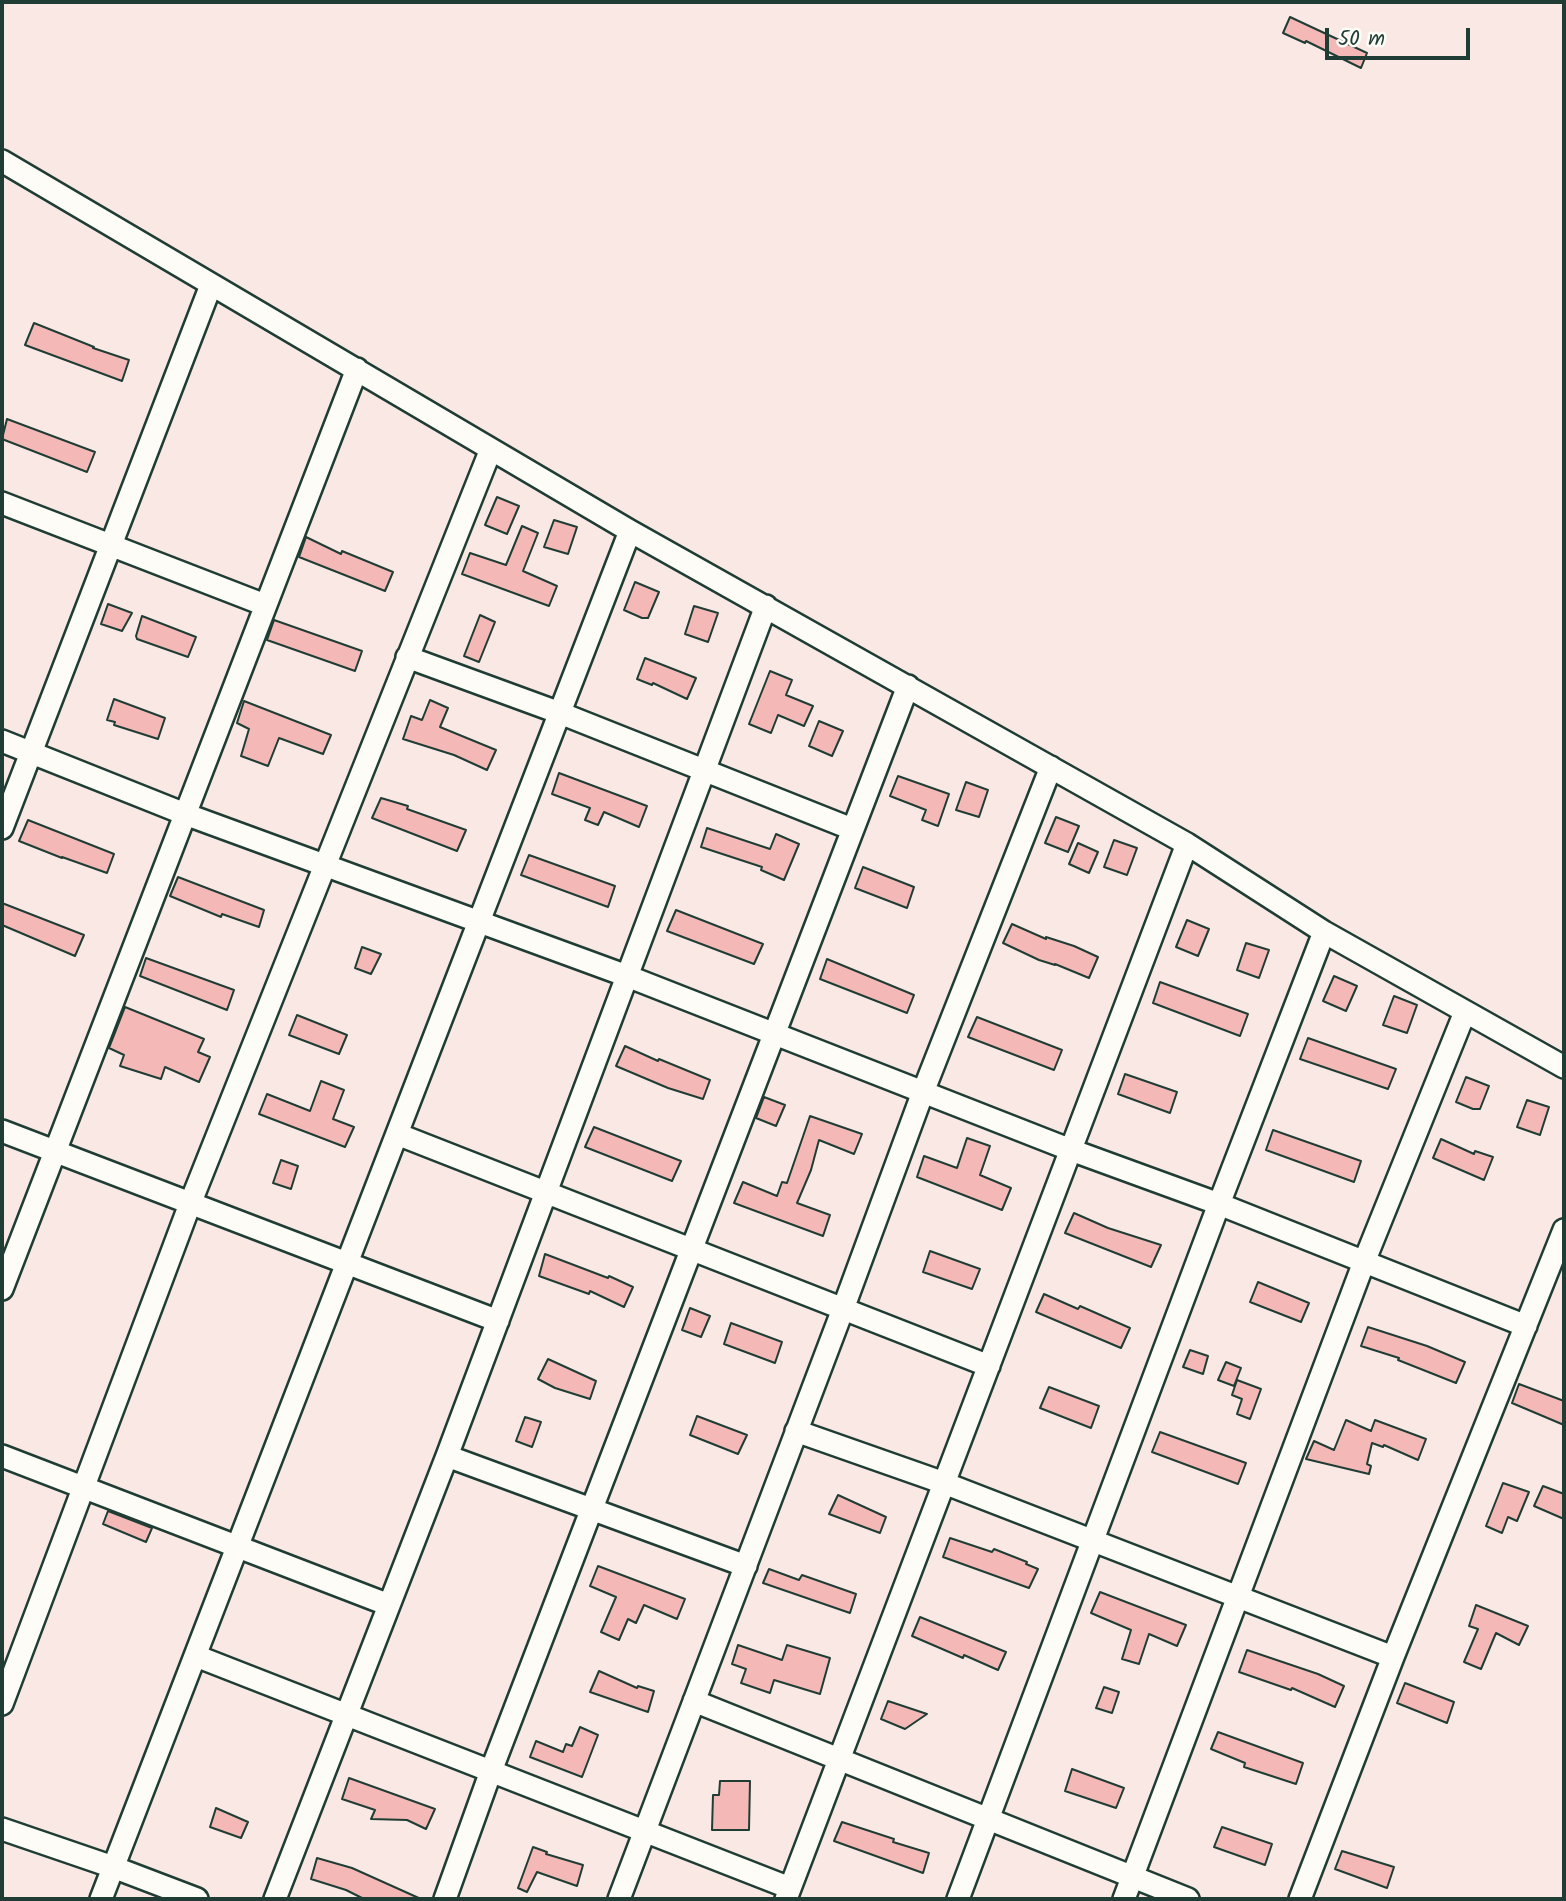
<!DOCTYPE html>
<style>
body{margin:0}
#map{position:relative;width:1566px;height:1901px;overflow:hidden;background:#fae8e4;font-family:Kalam,sans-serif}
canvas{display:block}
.frame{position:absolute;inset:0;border:4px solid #1f3d34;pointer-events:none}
.scale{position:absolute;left:1325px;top:28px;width:145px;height:32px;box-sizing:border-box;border:4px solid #1f3d34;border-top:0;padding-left:9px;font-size:21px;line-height:24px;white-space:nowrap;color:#1f3d34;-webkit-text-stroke:5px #fdfcf7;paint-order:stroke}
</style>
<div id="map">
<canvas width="1566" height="1901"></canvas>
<div class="frame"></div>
<div class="scale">50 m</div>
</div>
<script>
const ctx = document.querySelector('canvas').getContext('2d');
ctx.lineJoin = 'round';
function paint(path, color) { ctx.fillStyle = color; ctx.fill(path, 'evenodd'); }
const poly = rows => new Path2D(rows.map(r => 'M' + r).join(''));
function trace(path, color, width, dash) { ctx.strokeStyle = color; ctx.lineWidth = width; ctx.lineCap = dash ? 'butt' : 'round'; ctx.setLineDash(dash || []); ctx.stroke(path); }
const building = poly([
 [1290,17,1367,53,1361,68,1306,41,1305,43,1283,33,1290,17],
 [34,323,94,347,93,348,129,360,122,381,25,345,34,323],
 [7,419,95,452,87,472,2,439,7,419],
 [497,497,519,506,507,534,485,525,497,497],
 [554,520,577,527,568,554,544,547,554,520],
 [522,526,538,533,523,571,557,586,549,606,462,574,470,553,506,565,522,526],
 [306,537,341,554,342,551,393,572,385,591,299,557,306,537],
 [635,582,659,592,648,618,642,618,624,610,635,582],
 [108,604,132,613,122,631,101,624,108,604],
 [694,606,718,613,708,642,685,634,694,606],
 [480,615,495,622,479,662,464,656,480,615],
 [142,616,196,637,188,657,137,639,136,636,142,616],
 [274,620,362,651,355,671,267,640,274,620],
 [645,658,696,678,687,699,653,683,652,685,637,679,645,658],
 [770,671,792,680,786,695,813,706,804,726,778,715,771,733,749,724,770,671],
 [114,699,165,718,158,739,114,725,115,722,107,720,114,699],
 [430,700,448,708,440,727,496,750,487,770,454,755,403,739,411,716,422,720,430,700],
 [244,701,331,735,323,754,279,738,268,766,241,756,249,729,237,723,244,701],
 [819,721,843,731,832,756,809,746,819,721],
 [559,773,647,806,639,827,604,812,598,825,585,820,590,808,552,794,559,773],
 [898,776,949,794,938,826,922,820,926,810,890,796,898,776],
 [966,782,988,790,979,817,956,810,966,782],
 [381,798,408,806,407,809,466,830,457,851,372,818,381,798],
 [1056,817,1079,826,1068,852,1045,843,1056,817],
 [28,820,114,854,107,873,62,857,62,858,19,841,28,820],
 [707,828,770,849,776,834,799,844,784,880,761,870,762,867,701,847,707,828],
 [1114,840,1137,848,1127,875,1104,867,1114,840],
 [1078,843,1098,852,1089,873,1069,864,1078,843],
 [529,855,615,886,608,907,521,875,529,855],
 [863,867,914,887,907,908,855,888,863,867],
 [178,877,264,910,259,927,222,914,221,917,170,896,178,877],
 [2,903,84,935,75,956,2,925,2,903],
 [676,910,763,944,754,964,667,931,676,910],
 [1187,920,1209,929,1198,956,1176,947,1187,920],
 [1012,924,1046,939,1046,937,1074,946,1098,957,1089,978,1055,964,1055,965,1039,960,1003,943,1012,924],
 [1246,943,1269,950,1259,978,1237,970,1246,943],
 [362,947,381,954,371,974,355,968,362,947],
 [146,958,234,990,227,1010,140,976,146,958],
 [827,959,914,995,907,1013,820,979,827,959],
 [1334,976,1357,986,1346,1011,1323,1001,1334,976],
 [1160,982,1248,1014,1240,1036,1153,1003,1160,982],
 [1394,996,1417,1005,1407,1033,1383,1025,1394,996],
 [125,1007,204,1039,198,1052,210,1057,199,1082,165,1067,161,1079,120,1066,124,1055,109,1048,125,1007],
 [297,1015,347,1035,339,1054,289,1035,297,1015],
 [977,1017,1062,1050,1054,1070,968,1037,977,1017],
 [1308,1038,1396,1069,1388,1089,1300,1059,1308,1038],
 [625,1046,658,1061,659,1059,710,1080,703,1099,668,1088,616,1066,625,1046],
 [1125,1074,1177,1092,1170,1113,1118,1094,1125,1074],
 [1466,1077,1489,1086,1480,1109,1473,1109,1456,1102,1466,1077],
 [321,1081,344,1090,333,1119,354,1127,345,1147,259,1114,267,1094,310,1111,321,1081],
 [764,1097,785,1105,776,1126,756,1118,764,1097],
 [1527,1100,1549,1107,1540,1135,1517,1127,1527,1100],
 [810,1116,862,1134,854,1154,819,1140,811,1170,797,1203,830,1215,823,1236,734,1203,743,1182,777,1196,782,1182,787,1183,810,1116],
 [594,1127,681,1161,672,1181,585,1147,594,1127],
 [1273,1130,1361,1161,1354,1182,1266,1150,1273,1130],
 [967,1138,990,1146,980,1175,1011,1188,1002,1210,917,1177,924,1156,957,1168,967,1138],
 [1441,1139,1474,1154,1475,1151,1493,1157,1484,1180,1433,1158,1441,1139],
 [281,1160,298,1166,291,1189,273,1183,281,1160],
 [1074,1213,1108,1228,1161,1245,1151,1267,1065,1233,1074,1213],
 [930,1251,980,1269,972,1289,923,1272,930,1251],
 [545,1254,608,1278,609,1276,633,1287,624,1307,590,1291,589,1294,539,1276,545,1254],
 [1258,1282,1309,1303,1301,1322,1250,1302,1258,1282],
 [1044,1294,1078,1309,1080,1306,1130,1328,1121,1348,1036,1312,1044,1294],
 [690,1308,710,1316,701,1337,682,1330,690,1308],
 [731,1323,782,1342,775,1363,724,1344,731,1323],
 [1368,1327,1427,1346,1465,1362,1456,1383,1398,1360,1399,1358,1361,1346,1368,1327],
 [1190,1350,1208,1356,1203,1374,1183,1367,1190,1350],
 [548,1359,596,1381,590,1399,555,1388,538,1379,548,1359],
 [1226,1362,1241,1368,1234,1386,1218,1380,1226,1362],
 [1237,1380,1261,1389,1250,1419,1237,1414,1242,1399,1232,1395,1237,1380],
 [1519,1384,1564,1401,1564,1425,1512,1403,1519,1384],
 [1049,1387,1099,1406,1091,1428,1040,1408,1049,1387],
 [697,1416,747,1435,738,1454,690,1435,697,1416],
 [525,1417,541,1422,532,1447,516,1441,525,1417],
 [1346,1420,1371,1431,1375,1420,1426,1439,1418,1460,1384,1445,1383,1447,1372,1443,1367,1464,1371,1466,1369,1474,1306,1459,1314,1441,1334,1450,1346,1420],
 [1160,1432,1246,1463,1238,1484,1152,1452,1160,1432],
 [1503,1483,1529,1492,1517,1521,1508,1517,1502,1533,1486,1526,1503,1483],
 [1543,1486,1564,1494,1564,1519,1534,1506,1543,1486],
 [838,1495,886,1517,880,1533,829,1514,838,1495],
 [108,1511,152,1528,146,1542,103,1524,108,1511],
 [950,1538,992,1552,994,1549,1027,1562,1026,1564,1038,1569,1029,1588,943,1557,950,1538],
 [598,1566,685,1599,677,1619,644,1605,636,1623,628,1619,619,1640,601,1632,616,1597,590,1586,598,1566],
 [769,1569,799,1580,802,1575,856,1594,850,1613,763,1583,769,1569],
 [1100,1592,1186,1625,1177,1646,1149,1634,1139,1664,1122,1659,1131,1630,1091,1613,1100,1592],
 [1476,1605,1528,1626,1519,1645,1496,1633,1481,1669,1464,1662,1478,1629,1469,1626,1476,1605],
 [920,1617,1006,1652,998,1670,964,1655,963,1658,912,1636,920,1617],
 [738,1645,782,1660,787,1645,830,1658,820,1694,774,1680,770,1693,741,1683,746,1669,732,1664,738,1645],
 [1247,1650,1318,1674,1344,1686,1335,1707,1292,1688,1291,1690,1239,1672,1247,1650],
 [599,1671,637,1688,638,1686,654,1691,648,1712,590,1692,599,1671],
 [1405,1683,1454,1702,1447,1723,1397,1703,1405,1683],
 [1104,1687,1119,1692,1112,1713,1096,1708,1104,1687],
 [888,1701,927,1714,905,1729,881,1719,888,1701],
 [580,1727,598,1735,582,1777,530,1757,536,1741,563,1752,566,1744,572,1746,580,1727],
 [1218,1732,1303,1763,1296,1784,1244,1767,1245,1763,1211,1749,1218,1732],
 [1072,1769,1124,1788,1116,1808,1065,1791,1072,1769],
 [349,1778,435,1809,426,1829,407,1820,371,1819,375,1810,342,1799,349,1778],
 [720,1781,750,1781,749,1830,712,1830,713,1795,719,1795,720,1781],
 [216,1808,248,1822,241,1838,210,1827,216,1808],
 [842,1822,894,1839,893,1842,929,1853,923,1873,834,1841,842,1822],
 [1222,1827,1272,1844,1265,1865,1214,1847,1222,1827],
 [533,1847,547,1852,546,1854,583,1865,577,1886,537,1872,527,1892,518,1888,533,1847],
 [1342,1851,1394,1867,1387,1888,1335,1869,1342,1851],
 [317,1858,352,1868,421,1899,364,1899,346,1890,311,1879,317,1858]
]);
paint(building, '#f4b8b6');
trace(building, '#1f3d34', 2);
const street = poly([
 [2,161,630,531,1187,844,1324,932,1564,1067],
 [2,503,265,605],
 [407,657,560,713,852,829],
 [2,741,185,814,627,976,1071,1150,1219,1204,1526,1326],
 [2,828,211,285],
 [2,1131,498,1321],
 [397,1134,989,1366],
 [2,1289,357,369],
 [796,1431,944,1483,1393,1657],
 [2,1456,389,1605],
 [447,1456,746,1566],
 [196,1656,790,1888],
 [694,1701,1188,1899],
 [2,1704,190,1204,491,449],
 [2,1829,113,1867,197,1899],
 [101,1899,630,531],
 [275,1899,447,1456,766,606],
 [445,1899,491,1771,908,686],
 [619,1899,843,1309,923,1092,1051,767],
 [786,1899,1187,844],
 [958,1899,1219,1204,1324,932],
 [1124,1899,1364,1262,1465,1012],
 [1300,1899,1393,1657,1564,1230]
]);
trace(street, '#1f3d34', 26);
trace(street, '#fdfcf7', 21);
</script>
